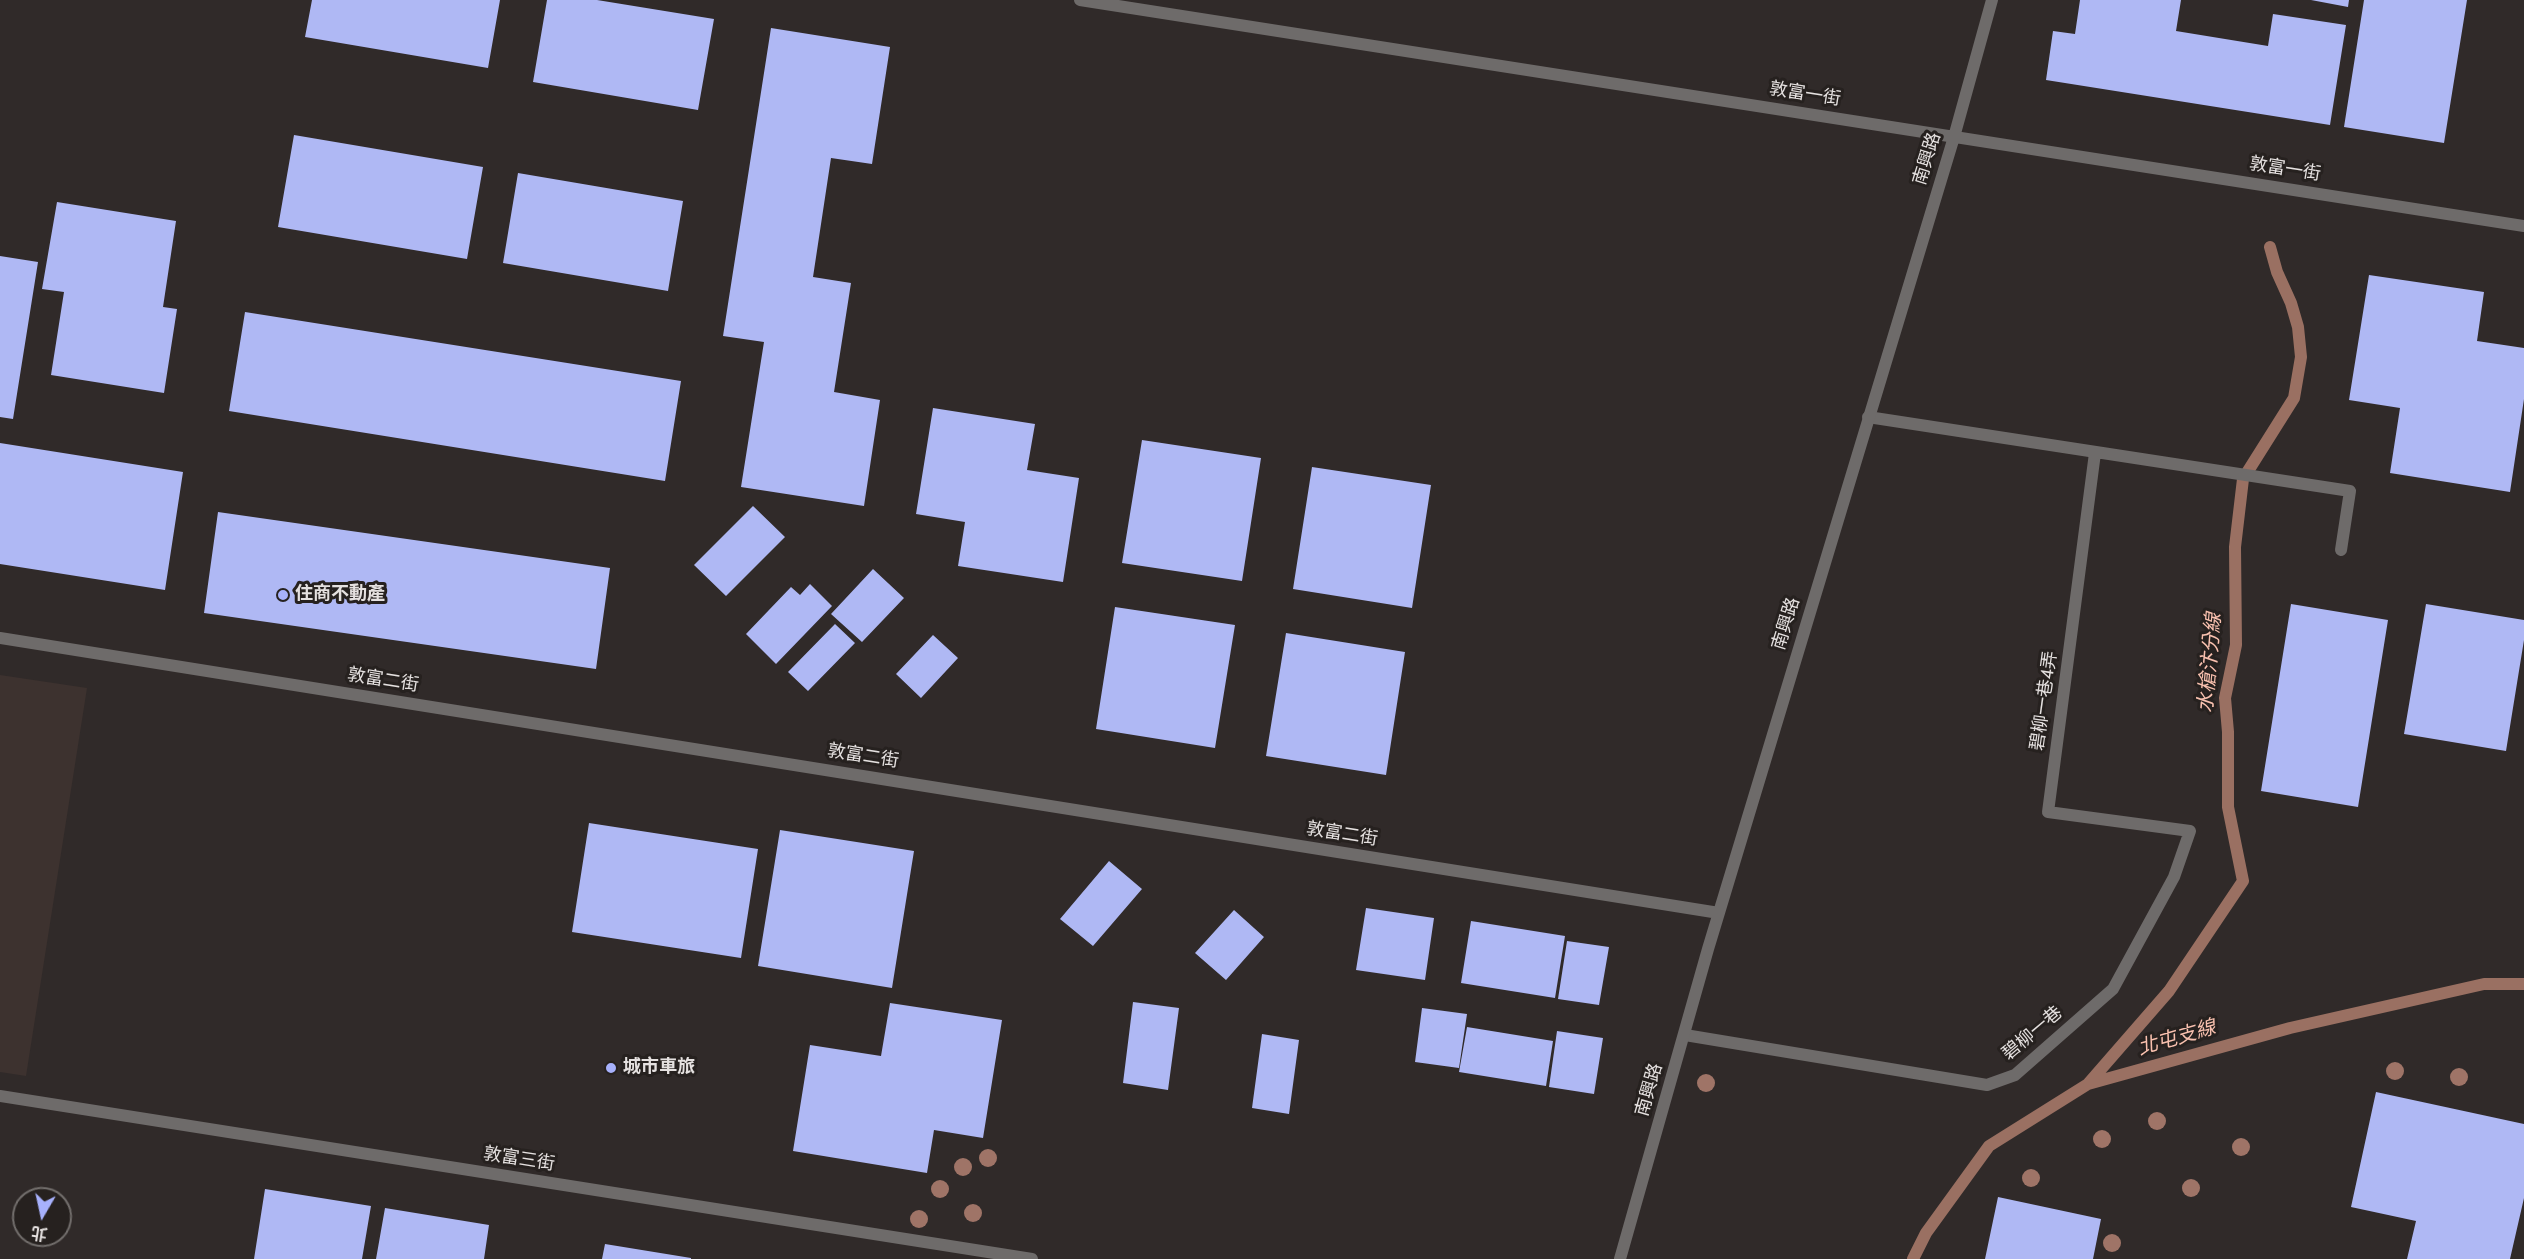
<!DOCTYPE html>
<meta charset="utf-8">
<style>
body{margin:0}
#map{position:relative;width:2524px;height:1259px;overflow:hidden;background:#302a29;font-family:Jost,"Noto Sans TC",sans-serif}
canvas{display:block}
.north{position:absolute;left:12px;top:1187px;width:60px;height:60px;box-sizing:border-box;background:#26211f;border:2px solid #726e6c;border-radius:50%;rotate:189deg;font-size:16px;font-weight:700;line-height:24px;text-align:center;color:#e5e1e0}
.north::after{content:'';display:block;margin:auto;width:21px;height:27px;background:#a7b1fc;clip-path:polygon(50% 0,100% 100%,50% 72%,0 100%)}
</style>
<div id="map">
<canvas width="2524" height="1259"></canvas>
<div class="north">北</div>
</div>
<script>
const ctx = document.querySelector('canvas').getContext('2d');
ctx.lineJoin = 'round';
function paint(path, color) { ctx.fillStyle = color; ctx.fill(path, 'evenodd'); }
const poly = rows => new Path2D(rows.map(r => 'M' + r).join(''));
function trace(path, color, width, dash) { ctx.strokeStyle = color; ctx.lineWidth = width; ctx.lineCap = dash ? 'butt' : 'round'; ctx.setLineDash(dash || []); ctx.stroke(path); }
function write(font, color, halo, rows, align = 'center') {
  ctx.font = font + ' Jost,"Noto Sans TC",sans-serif'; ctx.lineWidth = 6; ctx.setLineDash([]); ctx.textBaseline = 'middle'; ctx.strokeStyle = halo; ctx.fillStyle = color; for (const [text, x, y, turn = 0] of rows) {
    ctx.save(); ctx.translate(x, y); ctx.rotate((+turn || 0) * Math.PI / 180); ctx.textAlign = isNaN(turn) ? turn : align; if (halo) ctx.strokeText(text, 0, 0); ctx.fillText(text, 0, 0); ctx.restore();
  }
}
paint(poly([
 [0,675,87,688,26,1076,0,1072]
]), '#3d322f');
trace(poly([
 [2088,1084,2169,991,2243,881,2228,807,2228,732,2225,698,2236,645,2235,547,2243,479,2294,398,2301,357,2298,327,2291,303,2277,272,2270,247],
 [1913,1259,1926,1233,1989,1146,2088,1084,2290,1028,2484,984,2524,984]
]), '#9a7062', 12);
paint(poly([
 [312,0,500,0,488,68,305,37],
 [547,0,597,0,714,19,698,110,533,82],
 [2080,0,2181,0,2176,31,2268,46,2273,14,2346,25,2330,125,2046,80,2053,31,2075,34],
 [2311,0,2349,0,2348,7],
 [2364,0,2467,0,2444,143,2344,127],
 [771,28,890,47,872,164,831,158,813,277,851,283,834,392,880,400,864,506,741,487,764,342,723,336],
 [294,135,483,167,467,259,278,227],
 [518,173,683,201,668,291,503,263],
 [57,202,176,221,163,307,177,309,164,393,51,375,64,292,42,289],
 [0,256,38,262,13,419,0,417],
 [2369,275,2484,292,2477,341,2524,348,2524,399,2510,492,2390,473,2400,408,2349,400],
 [245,312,681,381,665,481,229,411],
 [933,408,1035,424,1027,470,1079,478,1063,582,958,566,965,522,916,514],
 [1142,440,1261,458,1242,581,1122,563],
 [0,443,183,472,165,590,0,564],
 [1312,467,1431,485,1412,608,1293,589],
 [753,506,785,537,726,596,694,565],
 [218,512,610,568,596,669,204,613],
 [873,569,904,598,862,642,831,614],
 [810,584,832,606,776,664,746,634,791,587,800,595],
 [2291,604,2388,620,2358,807,2261,791],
 [2426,604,2524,620,2524,640,2506,751,2404,734],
 [1115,607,1235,625,1215,748,1096,729],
 [835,624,855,643,808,691,788,672],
 [1286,633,1405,652,1386,775,1266,756],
 [933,635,958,658,921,698,896,674],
 [589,823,758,849,741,958,572,932],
 [780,830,914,851,892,988,758,966],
 [1109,861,1142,889,1093,946,1060,919],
 [1366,908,1434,918,1425,980,1356,970],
 [1234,910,1264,937,1226,980,1195,953],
 [1471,921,1565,936,1555,998,1461,983],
 [1567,941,1609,947,1599,1005,1558,999],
 [1133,1002,1179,1008,1168,1090,1123,1083],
 [890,1003,1002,1020,983,1138,934,1130,927,1173,793,1151,810,1045,881,1056],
 [1422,1008,1467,1014,1459,1068,1415,1062],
 [1467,1027,1553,1041,1546,1086,1459,1072],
 [1557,1031,1603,1038,1594,1094,1549,1087],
 [1262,1034,1299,1040,1289,1114,1252,1108],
 [2376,1092,2524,1124,2524,1198,2510,1259,2407,1259,2416,1221,2351,1207],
 [265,1189,371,1206,362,1259,254,1259],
 [1998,1197,2101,1219,2093,1259,1985,1259],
 [385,1208,489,1225,484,1259,376,1259],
 [605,1244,691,1258,691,1259,602,1259]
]), '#afb8f4');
trace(poly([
 [1868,417,2350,491,2341,550],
 [1685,1035,1987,1085,2015,1075,2113,989,2174,877,2190,831,2048,812,2095,453]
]), '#6e6b6a', 12);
trace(poly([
 [1080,0,2524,226],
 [0,638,1719,913],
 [0,1096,1032,1259],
 [1620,1259,1708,949,1954,137,1992,0]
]), '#6e6b6a', 12);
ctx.fillStyle = '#9f7467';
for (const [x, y] of [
 [2395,1071],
 [2459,1077],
 [1706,1083],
 [2157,1121],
 [2102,1139],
 [2241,1147],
 [988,1158],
 [963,1167],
 [2031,1178],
 [2191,1188],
 [940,1189],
 [973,1213],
 [919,1219],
 [2112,1243]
]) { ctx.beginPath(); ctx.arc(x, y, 9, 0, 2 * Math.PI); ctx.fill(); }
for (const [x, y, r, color] of [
 [283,595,6,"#a7b1fc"],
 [611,1068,6,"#a7b1fc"]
]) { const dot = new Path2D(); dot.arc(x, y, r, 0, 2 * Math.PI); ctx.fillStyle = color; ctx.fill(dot); trace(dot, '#26211f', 2); }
write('18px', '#e5e1e0', '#26211f', [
 ["敦富一街",1805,95,9],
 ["南興路",1928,159,-73],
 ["敦富一街",2285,170,9],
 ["南興路",1787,624,-73],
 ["敦富二街",383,681,9],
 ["碧柳一巷4弄",2045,701,-82],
 ["敦富二街",863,757,9],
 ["敦富二街",1342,835,9],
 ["碧柳一巷",2033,1034,-40],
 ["南興路",1650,1090,-74],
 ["敦富三街",519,1160,9]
]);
write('bold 18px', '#e5e1e0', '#26211f', [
 ["住商不動產",295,595],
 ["城市車旅",623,1068]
], 'left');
write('italic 20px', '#f9c1af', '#26211f', [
 ["水槍汴分線",2211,663,-85],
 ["北屯支線",2177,1039,-16]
]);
</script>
